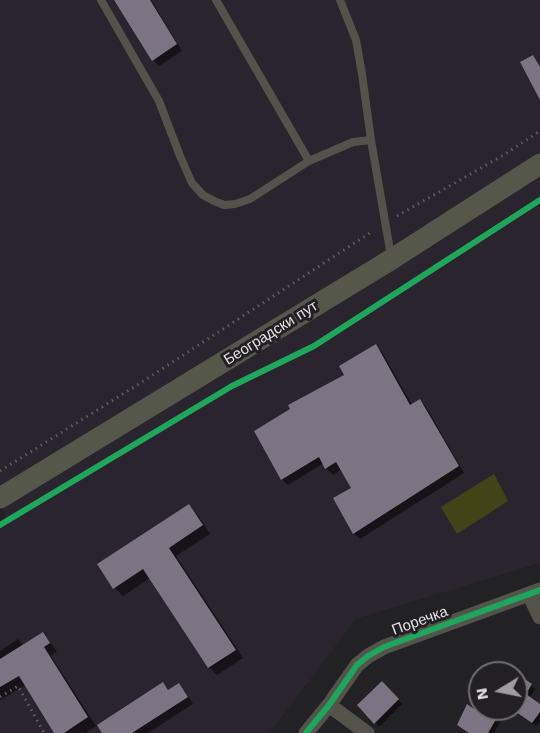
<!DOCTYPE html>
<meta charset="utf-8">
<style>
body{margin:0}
#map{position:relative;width:540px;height:733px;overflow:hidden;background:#222123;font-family:"Work Sans",sans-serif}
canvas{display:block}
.north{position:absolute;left:468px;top:661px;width:60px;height:60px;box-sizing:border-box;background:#222024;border:2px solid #6e6d70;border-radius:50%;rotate:260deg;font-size:16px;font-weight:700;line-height:24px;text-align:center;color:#e1e0e3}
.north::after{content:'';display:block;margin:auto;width:21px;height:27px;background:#9e9da0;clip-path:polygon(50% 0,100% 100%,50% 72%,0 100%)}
</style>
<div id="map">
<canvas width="540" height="733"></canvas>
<div class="north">N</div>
</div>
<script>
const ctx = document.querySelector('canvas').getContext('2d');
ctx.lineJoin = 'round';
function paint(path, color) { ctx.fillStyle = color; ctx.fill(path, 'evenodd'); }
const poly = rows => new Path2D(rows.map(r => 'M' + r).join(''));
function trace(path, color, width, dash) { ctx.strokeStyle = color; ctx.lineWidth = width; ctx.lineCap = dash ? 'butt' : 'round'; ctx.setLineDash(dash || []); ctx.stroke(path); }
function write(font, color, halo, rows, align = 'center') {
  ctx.font = font + ' "Work Sans",sans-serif'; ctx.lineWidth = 6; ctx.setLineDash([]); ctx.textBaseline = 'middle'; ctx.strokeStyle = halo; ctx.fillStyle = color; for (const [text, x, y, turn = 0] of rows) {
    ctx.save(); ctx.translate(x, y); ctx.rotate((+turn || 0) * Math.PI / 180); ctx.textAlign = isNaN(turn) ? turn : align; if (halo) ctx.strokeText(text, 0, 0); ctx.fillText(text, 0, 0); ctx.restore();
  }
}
paint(poly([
 [0,0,540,0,540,563,356,619,270,733,0,733,0,528,9,523,0,506]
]), '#29242d');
paint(poly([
 [494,474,508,501,457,534,441,507]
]), '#424317');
paint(poly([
 [116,0,151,0,182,51,159,66,153,60],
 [376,346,382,352,412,405,420,400,426,407,464,473,360,539,354,533,353,488,342,469,333,475,326,468,324,463,288,485,282,479,346,376],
 [188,506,197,514,210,534,176,556,243,658,217,675,209,667,150,578,123,596,115,588],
 [42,634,57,651,51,656,96,726,85,733,55,733,26,685,0,700,0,651,18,639,24,646],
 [516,674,535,689,529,699,540,706,540,722,536,726,511,709,516,709],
 [382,683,402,704,379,727,359,705],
 [163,684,170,691,179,685,185,691,193,704,148,733,104,733],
 [486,709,508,709,494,733,469,733]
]), '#0007');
paint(poly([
 [114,0,150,0,177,44,152,61],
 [533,55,540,67,540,100,520,62],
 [376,344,410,405,420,399,459,466,353,534,333,498,351,488,336,462,325,469,319,457,281,480,254,431,290,409,288,405,344,375,339,366],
 [189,504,203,525,169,548,236,650,208,668,143,569,113,589,97,564],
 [43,632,50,643,44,647,88,717,64,733,54,733,19,676,0,687,0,659],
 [516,673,532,684,526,694,540,704,540,712,532,723,516,712],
 [382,681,399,699,374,724,357,705],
 [163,682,168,690,179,683,188,697,132,733,102,733,97,725],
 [467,704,474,709,502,709,488,733,469,733,457,725]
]), '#7c7482');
trace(poly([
 [397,216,502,156,540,131],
 [0,471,142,382,373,231],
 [0,697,18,686,44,733]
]), '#5e5d59', 3, [1.5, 4.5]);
trace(poly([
 [101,0,159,101,180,156,192,183,203,195,214,201,224,205,235,204,250,199,309,161,353,142,371,140],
 [216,0,309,161],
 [340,0,356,40,362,74,371,140,391,256]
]), '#53534c', 8);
trace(poly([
 [529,594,540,617],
 [329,705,367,733],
 [306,733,329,705,357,665,368,656,384,647,540,590]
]), '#53534c', 15);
trace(poly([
 [0,498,392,259,540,164]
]), '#56574b', 21);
trace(poly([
 [0,525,232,386,314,346,540,200],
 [306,733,329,705,357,665,368,656,384,647,540,590]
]), '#20a55d', 6);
write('15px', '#e1e0e3', '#222024', [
 ["Београдски пут",271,333,-32],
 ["Поречка",420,621,-20]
]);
</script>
